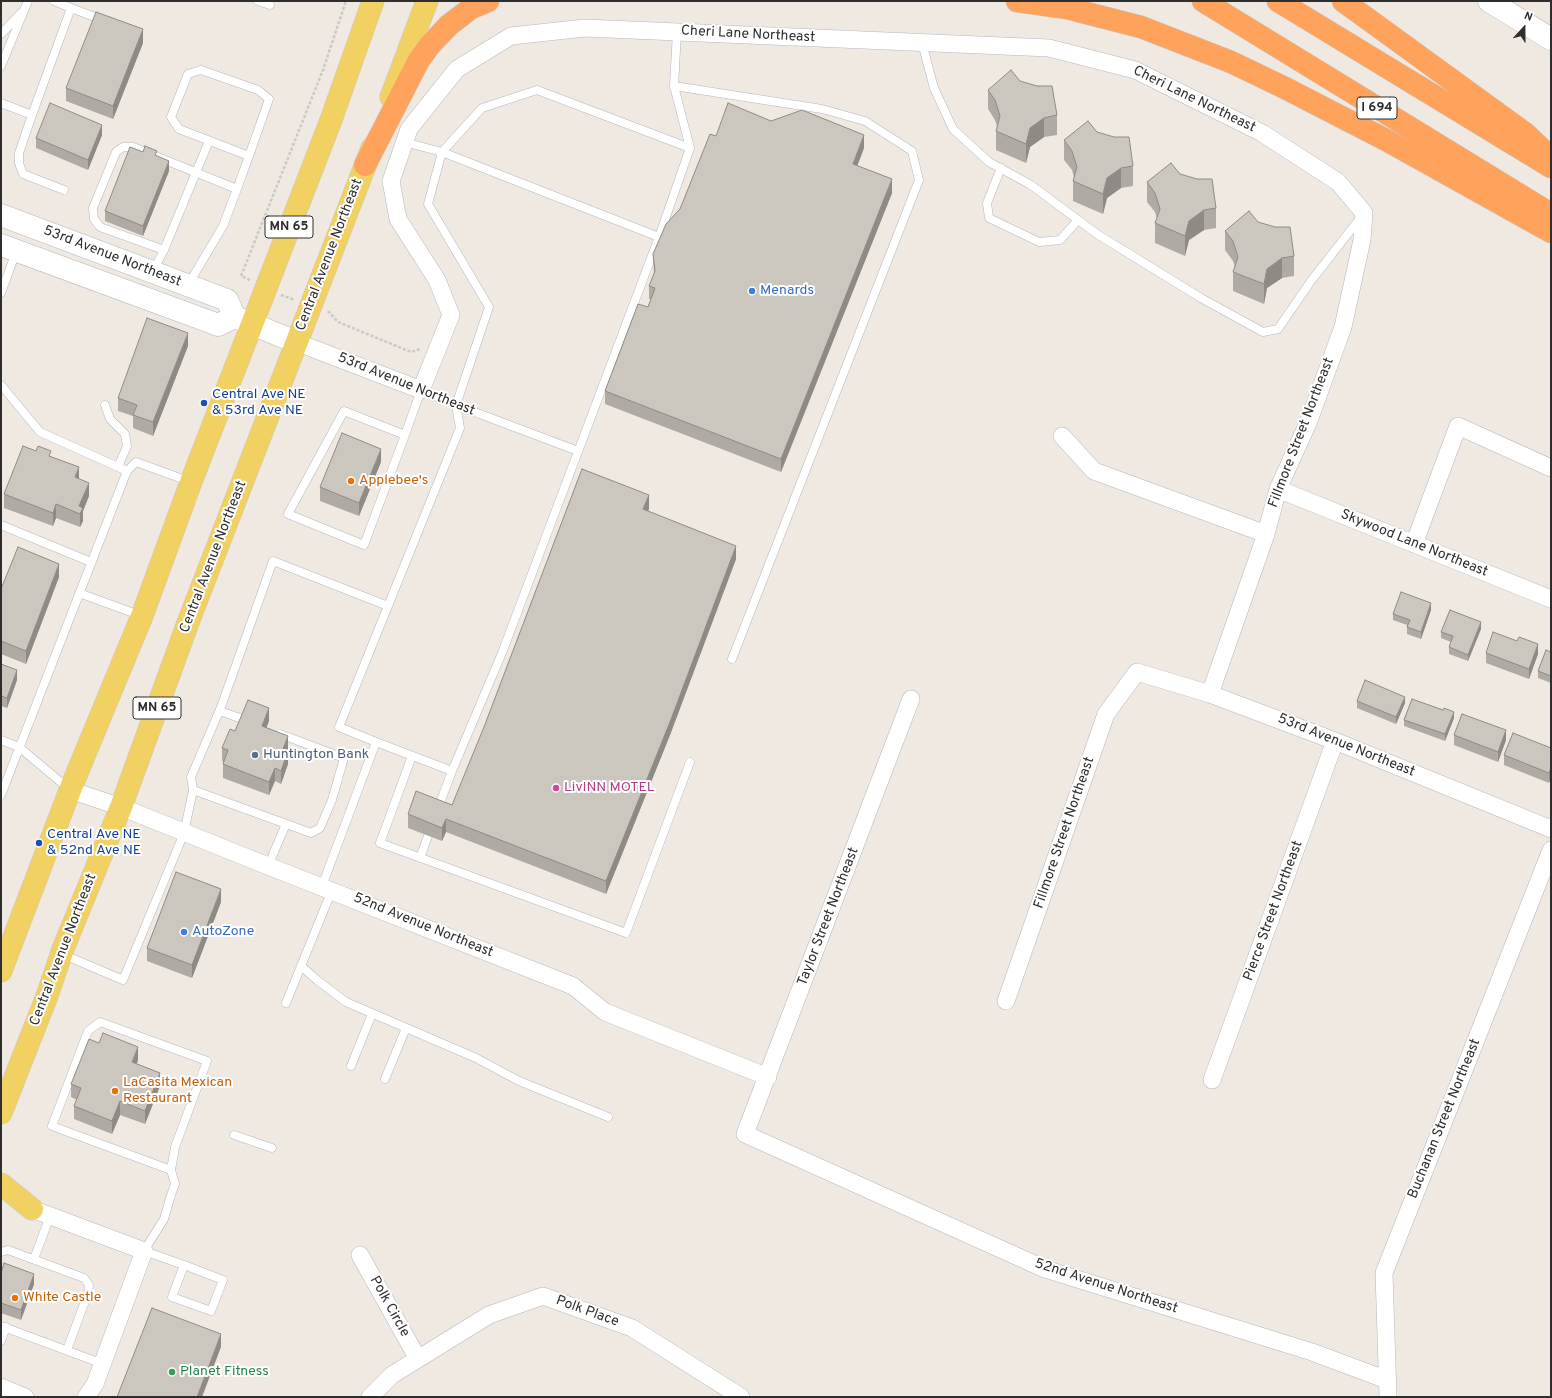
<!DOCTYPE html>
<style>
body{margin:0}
#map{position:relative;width:1552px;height:1398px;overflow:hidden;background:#efe9e1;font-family:Overpass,sans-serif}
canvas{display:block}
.frame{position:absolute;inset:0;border:2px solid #2e2e2e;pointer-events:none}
.north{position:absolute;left:1504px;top:8px;width:40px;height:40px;-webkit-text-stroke:3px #fff;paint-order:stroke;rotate:21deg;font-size:11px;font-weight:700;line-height:16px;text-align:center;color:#2e2e2e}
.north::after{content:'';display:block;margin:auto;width:14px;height:18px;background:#2e2e2e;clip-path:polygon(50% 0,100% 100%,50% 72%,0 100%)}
</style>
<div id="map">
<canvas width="1552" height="1398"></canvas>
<div class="frame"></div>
<div class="north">N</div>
</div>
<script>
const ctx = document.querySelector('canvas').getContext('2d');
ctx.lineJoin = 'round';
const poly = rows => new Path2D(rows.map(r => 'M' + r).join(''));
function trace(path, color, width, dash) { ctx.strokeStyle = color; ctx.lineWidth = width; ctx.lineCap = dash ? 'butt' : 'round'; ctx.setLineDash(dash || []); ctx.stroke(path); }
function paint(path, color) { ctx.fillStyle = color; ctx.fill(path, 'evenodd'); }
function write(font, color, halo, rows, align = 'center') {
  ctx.font = font + ' Overpass,sans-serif'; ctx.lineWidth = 4; ctx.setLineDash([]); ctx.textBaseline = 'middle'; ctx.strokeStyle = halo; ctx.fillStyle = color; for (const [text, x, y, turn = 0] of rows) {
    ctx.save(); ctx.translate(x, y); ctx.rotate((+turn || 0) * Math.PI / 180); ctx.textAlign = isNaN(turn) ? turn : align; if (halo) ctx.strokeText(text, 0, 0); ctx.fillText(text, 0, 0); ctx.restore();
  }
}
const lane = poly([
 [258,1,270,5],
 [71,8,92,16],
 [1,34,21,13],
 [922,43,934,88,953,129,989,162,1031,185,1097,234,1201,298,1263,332,1278,329,1311,281,1361,217],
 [1,66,28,1],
 [674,86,822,109,865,121,912,151,919,180,732,659],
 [1,103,32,115,19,153,19,163,23,174,64,190],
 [32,115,71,8,54,1],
 [404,142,442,152,659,237,690,148,674,86,677,32],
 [1001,168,987,203,989,218,1039,242,1060,240,1078,220],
 [164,250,100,227,94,219,93,208,116,152,123,147,133,147,237,189],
 [153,271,164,250,209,141],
 [188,285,223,226,237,189,249,156,269,99,258,90,201,70,188,74,171,117,179,129,249,156],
 [1,293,16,252],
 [1,385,40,432,127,471,1,795],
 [105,405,110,419,125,434,127,446,118,467],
 [405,435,344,411,288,514,364,545,405,435,421,390,456,405,578,451],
 [127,471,136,462,191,482],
 [1,525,91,562],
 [79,593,142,616],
 [220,711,245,720],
 [1,740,19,747,69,789],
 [376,742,339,727,460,428,456,405,489,307,428,204,442,152,482,108,537,90,690,148],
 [412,756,380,843,626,933,690,762],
 [193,790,311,833,320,828,332,800,344,758,280,734],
 [437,811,452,771,502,653,659,237],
 [420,858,428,836],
 [268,866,286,824],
 [322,886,376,742,452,771],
 [62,954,123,980,184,833,193,790,191,777,221,707,273,561,388,606],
 [301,966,317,980,346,1002,476,1058,519,1081,608,1117],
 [286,1003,332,890],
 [351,1066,372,1014],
 [385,1079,406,1028],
 [234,1135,272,1148],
 [171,1170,52,1126,88,1031,100,1022,207,1061,175,1147,171,1170,175,1184,171,1195,164,1219,144,1251,184,1265,223,1280,211,1311,172,1297,184,1265],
 [1,1252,8,1250,84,1278,89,1285,88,1293,67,1350],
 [34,1259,50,1216],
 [1,1326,103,1364],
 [1,1341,6,1327]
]);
const street = poly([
 [296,342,421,390,451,315,437,280,398,219,391,181,409,129,457,69,511,36,585,28,1049,48,1135,70,1262,133,1338,182,1364,213,1362,240,1343,327,1308,423,1278,489,1266,534,1210,694],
 [1062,436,1094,471,1266,534],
 [1278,489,1551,599],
 [1414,544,1458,426,1551,468],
 [911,699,745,1134,1045,1269,1312,1352,1387,1380],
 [70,790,121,807,268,866,573,986,605,1012,768,1077],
 [1006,1001,1106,714,1137,672,1210,694,1335,741,1551,829],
 [1212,1080,1335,741],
 [32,1209,144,1251,95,1384,86,1397],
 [360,1255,418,1359],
 [1,1387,25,1397],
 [370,1397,392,1375,489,1315,543,1296,632,1328,741,1397],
 [1388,1397,1384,1273,1551,850]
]);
const secondary = poly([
 [1489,1,1551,39],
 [1,215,227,300,235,317],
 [1,245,213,323,218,325,235,317,296,342]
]);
const primary = poly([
 [391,97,427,1],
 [1,971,70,790,142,616,191,482,331,120,373,1],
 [1,1113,47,996,63,949,121,807,189,620,372,148],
 [1,1184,32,1209]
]);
const highway = poly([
 [1017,1,1067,8,1141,27,1231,62,1285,88,1386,140,1551,232],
 [1203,1,1551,214],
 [1278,1,1551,167],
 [1343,1,1526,134,1549,156],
 [365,165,419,60,430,45,449,25,461,16,471,8,488,1]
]);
trace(lane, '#b4b7c1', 9);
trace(street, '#b4b7c1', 18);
trace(secondary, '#b4b7c1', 23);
trace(primary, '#c9c9c9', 23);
trace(highway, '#c9c9c9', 23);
trace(poly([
 [250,280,241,276,323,70,346,1],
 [281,295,295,300],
 [328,311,338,322,411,352,420,349]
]), '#c9c9c9', 2.5, [3, 2]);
trace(lane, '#fff', 8);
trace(street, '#fff', 17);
trace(secondary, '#fff', 22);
trace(primary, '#f2d163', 22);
trace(highway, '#ffa35c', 22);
paint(poly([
 [143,43,113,119,66,101,66,88],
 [1020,81,1057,115,1057,135,1044,137,1030,147,1026,163,996,150,996,131,997,126,995,120,988,109,988,90],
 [771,121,864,148,857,166,892,193,781,472,605,404,605,391,648,307,651,299,649,299,649,286,654,274,653,254,680,209,716,136],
 [1097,132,1133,166,1133,186,1121,188,1107,198,1103,214,1073,201,1073,181,1074,177,1072,170,1064,160,1064,140],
 [102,135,88,170,36,148,36,138],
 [143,152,157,156,169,171,143,236,105,221,105,211],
 [1180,174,1216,208,1216,228,1204,230,1189,240,1185,256,1155,243,1155,223,1157,219,1155,212,1147,202,1147,182],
 [1225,231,1294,256,1294,276,1282,278,1267,288,1264,304,1233,291,1233,272,1235,267,1233,261,1225,250],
 [188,346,153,436,133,428,133,416,118,411,118,398],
 [51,457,79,479,89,496,83,511,83,521,80,527,56,518,53,526,4,508,4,494],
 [381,462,359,516,320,501,320,487],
 [649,509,648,511,736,559,670,735,606,894,446,832,442,841,408,828,408,814,452,805],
 [59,577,26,664,1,654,1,589],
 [1431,610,1421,639,1407,634,1407,625,1393,620,1393,614],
 [1481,629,1468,661,1449,654,1449,647,1451,642,1441,638,1441,632],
 [1551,652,1551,683,1538,678,1538,671],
 [1486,653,1538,654,1529,679,1486,663],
 [1,664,17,680,7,708,1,706],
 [1357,701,1405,703,1396,724,1357,708],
 [1443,710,1454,718,1445,741,1404,726,1404,720],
 [269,721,266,727,288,749,287,751,288,764,281,784,275,781,269,795,223,778,223,764,224,762,222,761,222,748,235,731],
 [1454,735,1506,740,1498,762,1454,745],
 [1551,748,1549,783,1504,765,1504,755],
 [221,902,192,978,147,961,147,948],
 [138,1060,137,1064,160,1086,145,1124,120,1115,112,1134,74,1119,74,1106,77,1100,71,1097,71,1084],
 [1,1273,34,1284,21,1320,1,1313]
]), '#afaba4');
paint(poly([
 [143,29,143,43,113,119,113,106],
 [1044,118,1044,137,1030,147,1026,163,1026,144,1030,128],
 [102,125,102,135,88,170,88,160],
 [864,135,864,148,853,177,853,164],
 [169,161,169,171,143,236,143,226],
 [1121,168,1121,188,1107,198,1103,214,1103,194,1107,178],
 [892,179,892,193,781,472,781,459],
 [1204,210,1204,230,1189,240,1185,256,1185,236,1189,221],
 [1282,258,1282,278,1267,288,1264,304,1264,284,1267,269],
 [188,333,188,346,153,436,153,422],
 [381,449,381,462,359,516,359,503],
 [79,467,79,480,75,477],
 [89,483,89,496,83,511,83,521,80,527,80,514,79,506],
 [649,495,649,509,643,523,643,509],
 [56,504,56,518,53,526,53,513],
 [736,546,736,559,670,735,606,894,606,881],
 [59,564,59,577,26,664,26,651],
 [1431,603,1431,610,1421,639,1421,632],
 [1481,622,1481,629,1468,661,1468,655],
 [1538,644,1538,654,1529,679,1529,669],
 [17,670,17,680,7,708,7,698],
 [1405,697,1405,703,1396,724,1396,717],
 [269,708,269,721,262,739,262,726],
 [1454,712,1454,718,1445,741,1445,734],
 [1506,730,1506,740,1498,762,1498,752],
 [288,736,288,749,283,763,283,749],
 [288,751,288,764,281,784,281,771],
 [1551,767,1551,777,1549,783,1549,773],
 [275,768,275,781,269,795,269,782],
 [446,819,446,832,442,841,442,828],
 [221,889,221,902,192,978,192,965],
 [138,1047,138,1060,132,1075,132,1062],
 [160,1073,160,1086,145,1124,145,1111],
 [120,1101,120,1115,112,1134,112,1121],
 [34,1274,34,1284,21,1320,21,1310],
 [221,1334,221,1347,202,1397,197,1397]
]), '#8e8b86');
const building = poly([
 [96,12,143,29,113,106,66,88,96,12],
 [1011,70,1020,81,1037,86,1052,86,1057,115,1044,118,1030,128,1026,144,996,131,1000,116,995,100,988,90,1011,70],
 [50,103,102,125,88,160,36,138,50,103],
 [728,103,771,121,802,110,864,135,853,164,892,179,781,459,605,391,638,304,648,307,655,288,649,286,655,271,653,254,666,224,680,209,710,134,716,136,728,103],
 [1088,121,1097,132,1114,137,1129,137,1133,166,1121,168,1107,178,1103,194,1073,181,1077,167,1072,151,1064,140,1088,121],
 [145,146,157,151,155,155,169,161,143,226,105,211,130,147,143,152,145,146],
 [1171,163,1180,174,1197,179,1212,179,1216,208,1204,210,1189,221,1185,236,1155,223,1160,209,1155,193,1147,182,1171,163],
 [1249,211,1258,222,1275,227,1290,227,1294,256,1282,258,1267,269,1264,284,1233,272,1238,257,1233,241,1225,231,1249,211],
 [147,318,188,333,153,422,133,415,137,405,118,398,147,318],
 [342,433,381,449,359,503,320,487,342,433],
 [23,446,36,451,38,446,51,451,49,456,79,467,75,477,89,483,79,506,83,508,80,514,56,504,53,513,4,494,23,446],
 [582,469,649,495,643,509,736,546,670,722,606,881,446,819,442,828,408,814,416,791,452,805,484,727,582,469],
 [18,547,59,564,26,651,1,641,1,589,18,547],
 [1401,592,1431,603,1421,632,1407,627,1410,620,1393,614,1401,592],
 [1450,610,1481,622,1468,655,1449,647,1453,636,1441,632,1450,610],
 [1493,632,1517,641,1519,637,1538,644,1529,669,1486,653,1493,632],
 [1546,650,1551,652,1551,676,1538,671,1546,650],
 [1,664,17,670,7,698,1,696,1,664],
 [1365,680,1405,697,1396,717,1357,701,1365,680],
 [1412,699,1443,710,1444,708,1454,712,1445,734,1404,720,1412,699],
 [248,700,269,708,262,726,288,736,283,749,288,751,281,771,275,768,269,782,223,764,228,750,222,748,230,729,235,731,248,700],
 [1462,714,1506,730,1498,752,1454,735,1462,714],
 [1513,733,1551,748,1551,767,1549,773,1504,755,1513,733],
 [176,872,221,889,192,965,147,948,176,872],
 [103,1033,138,1047,132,1062,160,1073,145,1111,120,1101,112,1121,74,1106,81,1088,71,1084,89,1039,99,1043,103,1033],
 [4,1263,34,1274,21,1310,1,1303,1,1273,4,1263],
 [152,1308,221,1334,197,1397,117,1397,152,1308]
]);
paint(building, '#cbc7bf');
trace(building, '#8e8b86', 1);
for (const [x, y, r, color] of [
 [752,291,4,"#3f7fe0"],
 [204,403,4,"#1a4fb4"],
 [351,481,4,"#e8710a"],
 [255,755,4,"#5c6f8a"],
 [556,788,4,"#d1479c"],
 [39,843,4,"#1a4fb4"],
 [184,932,4,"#3f7fe0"],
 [115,1091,4,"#e8710a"],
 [15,1298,4,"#e8710a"],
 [172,1372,4,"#2e9e5b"]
]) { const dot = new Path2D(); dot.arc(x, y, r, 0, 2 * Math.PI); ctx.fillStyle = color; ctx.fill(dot); trace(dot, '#fff', 1.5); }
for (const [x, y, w] of [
 [1377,108,40],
 [289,227,48],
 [157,708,48]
]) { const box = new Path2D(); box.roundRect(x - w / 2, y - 11, w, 22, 3); ctx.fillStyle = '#fff'; ctx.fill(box); trace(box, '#2e2e2e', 1); }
write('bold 13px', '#2e2e2e', null, [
 ["I 694",1377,108],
 ["MN 65",289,227],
 ["MN 65",157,708]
]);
write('14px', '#2e2e2e', '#fff', [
 ["Cheri Lane Northeast",748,35,3],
 ["Cheri Lane Northeast",1194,100,26],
 ["Central Avenue Northeast",330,255,-69],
 ["53rd Avenue Northeast",112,257,21],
 ["53rd Avenue Northeast",406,385,22],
 ["Fillmore Street Northeast",1302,433,-69],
 ["Skywood Lane Northeast",1414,544,22],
 ["Central Avenue Northeast",214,557,-69],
 ["53rd Avenue Northeast",1346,746,22],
 ["Fillmore Street Northeast",1065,833,-71],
 ["Pierce Street Northeast",1274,911,-70],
 ["Taylor Street Northeast",829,917,-69],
 ["52nd Avenue Northeast",423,926,22],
 ["Central Avenue Northeast",64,950,-69],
 ["Buchanan Street Northeast",1445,1119,-68],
 ["52nd Avenue Northeast",1106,1287,18],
 ["Polk Circle",389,1307,61],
 ["Polk Place",587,1312,20]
]);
write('14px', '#366cbe', '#fff', [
 ["Menards",760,291],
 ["AutoZone",192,932]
], 'left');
write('14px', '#164399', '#fff', [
 ["Central Ave NE",212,395],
 ["& 53rd Ave NE",212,411],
 ["Central Ave NE",47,835],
 ["& 52nd Ave NE",47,851]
], 'left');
write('14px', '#c56008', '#fff', [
 ["Applebee's",359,481],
 ["LaCasita Mexican",123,1083],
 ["Restaurant",123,1099],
 ["White Castle",23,1298]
], 'left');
write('14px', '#4e5e75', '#fff', [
 ["Huntington Bank",263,755]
], 'left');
write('14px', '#b23c85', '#fff', [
 ["LivINN MOTEL",564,788]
], 'left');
write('14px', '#27864d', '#fff', [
 ["Planet Fitness",180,1372]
], 'left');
</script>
